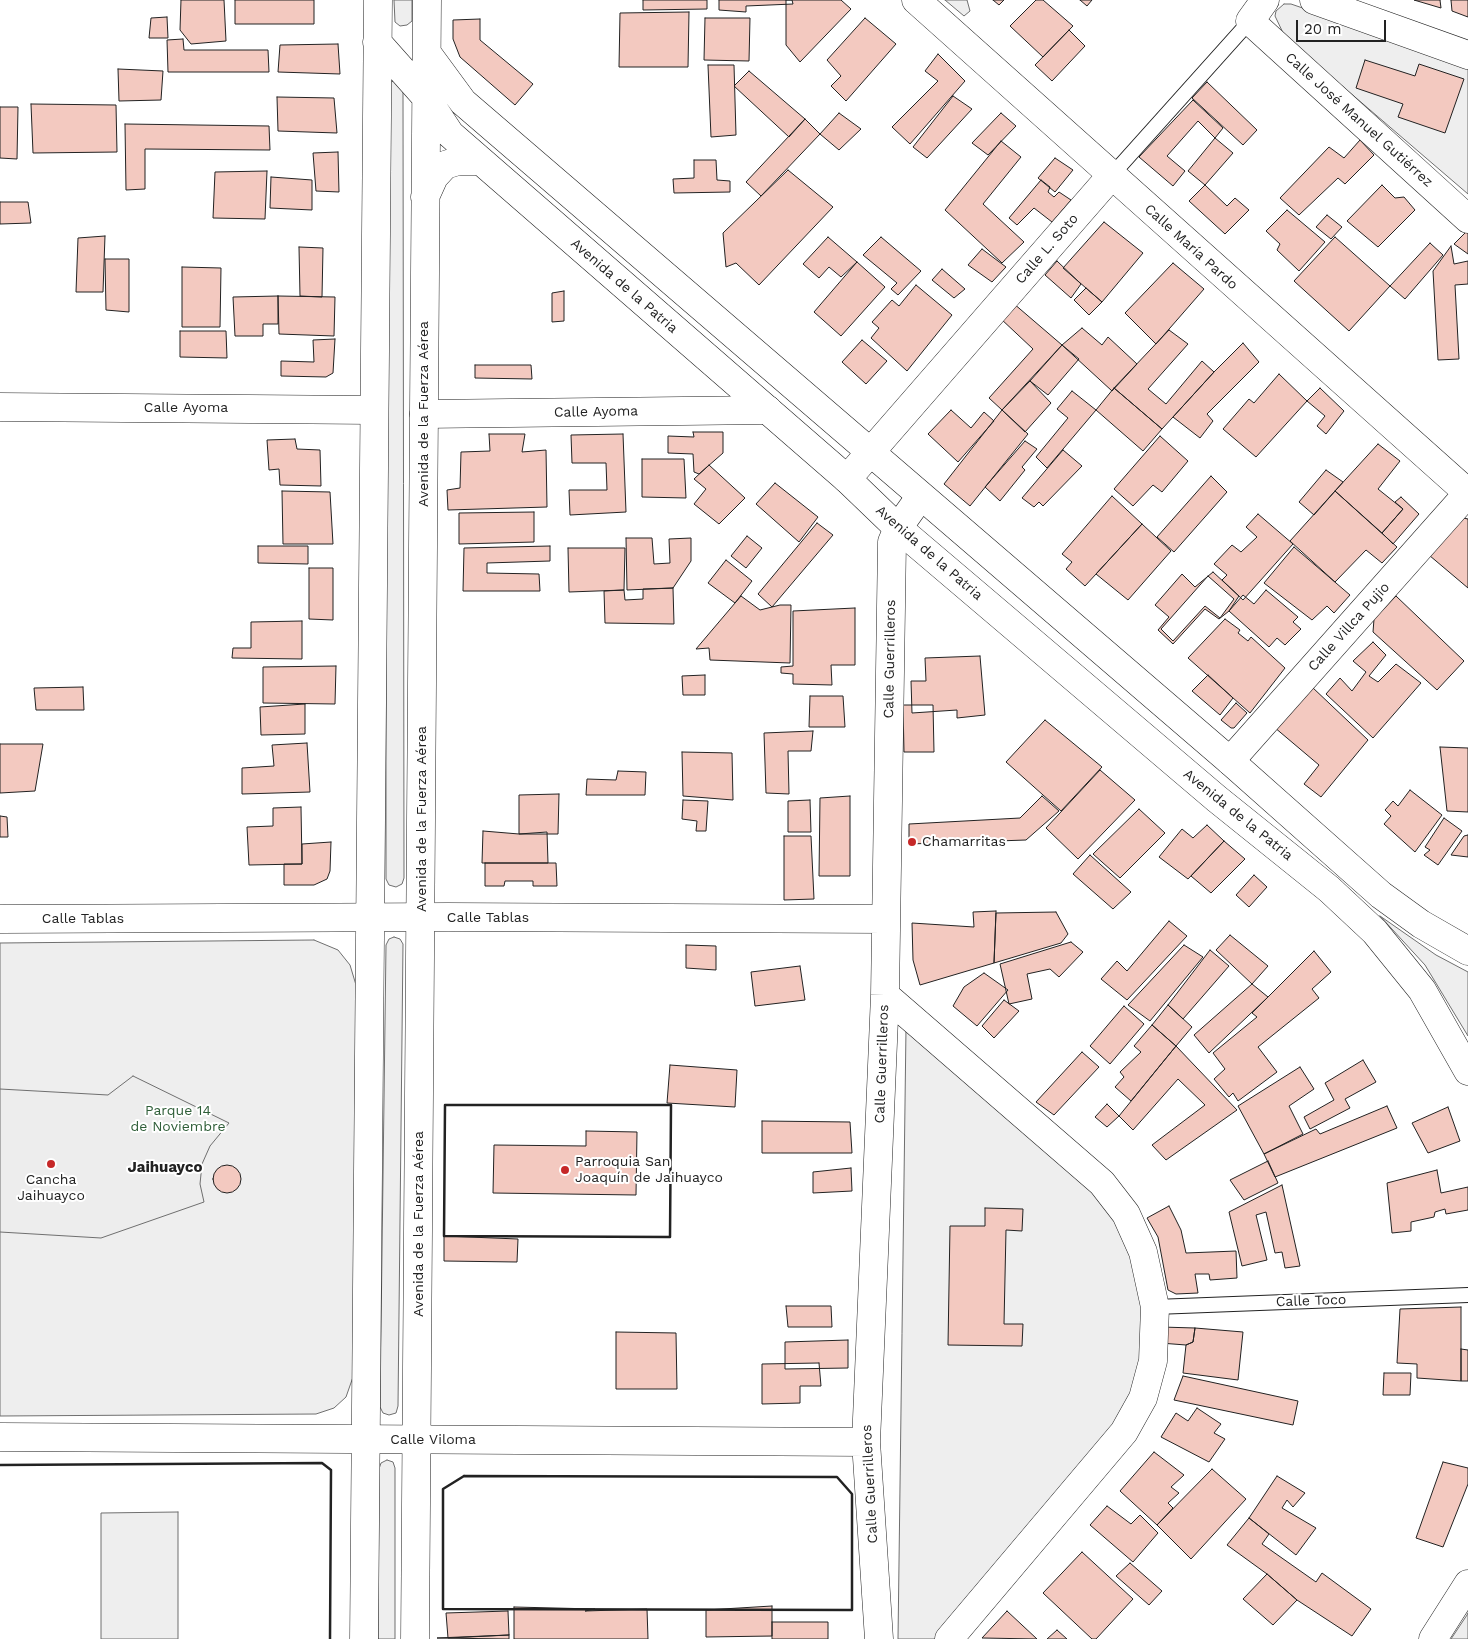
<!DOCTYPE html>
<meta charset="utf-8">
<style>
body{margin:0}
#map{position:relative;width:1468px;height:1639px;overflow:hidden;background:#fff;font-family:"Work Sans",sans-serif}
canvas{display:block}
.scale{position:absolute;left:1296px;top:20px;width:90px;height:22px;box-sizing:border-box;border:2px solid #222;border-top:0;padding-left:6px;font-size:15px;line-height:18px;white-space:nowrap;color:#222;-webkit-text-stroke:4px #fff;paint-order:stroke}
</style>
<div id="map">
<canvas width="1468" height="1639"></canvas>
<div class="scale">20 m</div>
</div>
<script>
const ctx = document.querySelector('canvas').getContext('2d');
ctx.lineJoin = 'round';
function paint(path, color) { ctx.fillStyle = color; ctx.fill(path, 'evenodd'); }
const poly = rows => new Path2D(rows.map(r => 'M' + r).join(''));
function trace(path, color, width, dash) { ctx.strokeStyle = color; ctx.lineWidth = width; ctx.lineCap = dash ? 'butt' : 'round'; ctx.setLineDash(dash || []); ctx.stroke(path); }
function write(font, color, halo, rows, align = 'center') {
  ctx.font = font + ' "Work Sans",sans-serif'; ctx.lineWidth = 4; ctx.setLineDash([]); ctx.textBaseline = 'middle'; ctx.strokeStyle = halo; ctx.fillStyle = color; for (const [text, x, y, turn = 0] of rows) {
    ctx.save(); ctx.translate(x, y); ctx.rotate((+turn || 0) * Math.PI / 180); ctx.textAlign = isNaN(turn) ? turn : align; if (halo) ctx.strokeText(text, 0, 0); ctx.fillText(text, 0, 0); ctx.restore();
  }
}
const green = poly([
 [394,0,412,0,412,21,407,25,400,26,395,22,394,0],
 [945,0,967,0,970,11,964,16,945,0],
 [1284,4,1291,4,1468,65,1468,194,1285,37,1275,16,1276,11,1284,4],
 [394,81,403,89,404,878,402,884,396,887,389,885,386,879,386,89,391,82,394,81],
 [1380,916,1436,955,1468,972,1468,1036,1425,965,1380,916],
 [394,937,400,939,403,944,398,1406,396,1413,389,1415,383,1413,380,1407,386,945,389,939,394,937],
 [314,940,338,950,350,965,356,985,353,1377,346,1397,334,1408,316,1414,0,1416,0,943,314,940],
 [906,1028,1092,1192,1113,1217,1132,1255,1142,1293,1142,1352,1129,1403,1113,1427,935,1639,898,1639,906,1028],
 [387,1460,393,1462,395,1468,395,1639,378,1639,379,1469,381,1463,387,1460],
 [178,1512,178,1639,101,1639,101,1513,178,1512],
 [1468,1613,1468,1639,1451,1639,1467,1615,1468,1613]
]);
paint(green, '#eee');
trace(green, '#6f6f6f', 1);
const parking = poly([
 [133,1076,229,1123,210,1146,202,1164,200,1184,204,1202,101,1238,0,1232,0,1089,108,1095,133,1076]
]);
paint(parking, '#ededed');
trace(parking, '#6f6f6f', 1);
const building = poly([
 [181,0,224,0,226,41,191,44,180,30,181,0],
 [235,0,314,0,314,24,235,24,235,0],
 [643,0,707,0,707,9,643,10,643,0],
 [719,0,792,0,793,4,746,6,746,12,719,10,719,0],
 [786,0,841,0,851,9,800,62,786,45,786,0],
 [993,0,1004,0,999,5,993,0],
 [1036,0,1043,0,1073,26,1043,57,1010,26,1036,0],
 [1080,0,1092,0,1087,6,1080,0],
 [1440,0,1441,8,1414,0,1440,0],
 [1451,0,1468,0,1468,17,1452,11,1451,0],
 [689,12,688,67,619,67,620,13,689,12],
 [167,17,168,38,149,38,151,18,167,17],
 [705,18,750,18,749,61,704,60,705,18],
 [865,18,896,44,846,101,831,86,841,76,827,60,865,18],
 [480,19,480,40,533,84,515,105,460,57,453,39,453,20,480,19],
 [1069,30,1085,46,1052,81,1035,65,1069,30],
 [183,39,184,50,268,50,269,72,168,72,167,40,183,39],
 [338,44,340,74,278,72,280,45,338,44],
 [938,54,965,81,910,144,892,127,938,81,925,71,938,54],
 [1365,60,1415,76,1419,64,1464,79,1445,133,1398,117,1403,104,1356,88,1365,60],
 [708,65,734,65,736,135,711,137,708,65],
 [118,69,163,71,161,100,119,101,118,69],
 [749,71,805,119,789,137,734,86,749,71],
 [1207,82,1257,130,1243,145,1192,98,1207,82],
 [953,96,972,109,927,158,913,147,953,96],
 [277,97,334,98,337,133,278,131,277,97],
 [1193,100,1223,128,1215,138,1198,121,1167,156,1185,171,1173,186,1139,157,1193,100],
 [31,104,116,105,117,152,33,153,31,104],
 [0,107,18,107,17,159,0,158,0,107],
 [839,113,861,129,839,150,820,134,839,113],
 [1001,113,1016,126,988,155,972,143,1001,113],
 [805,119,820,134,761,196,746,182,805,119],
 [125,124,269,126,270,150,145,149,145,189,126,190,125,124],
 [1215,138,1233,153,1205,185,1188,171,1215,138],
 [1360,140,1374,155,1345,184,1338,178,1299,215,1280,198,1329,147,1344,158,1360,140],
 [1001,141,1021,157,983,204,1024,242,1002,263,945,210,1001,141],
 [338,152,339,192,316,191,313,153,338,152],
 [1055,158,1073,170,1055,192,1038,178,1055,158],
 [694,160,716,160,717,180,730,181,730,192,674,193,673,179,694,178,694,160],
 [788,170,833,207,759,285,736,263,726,267,723,233,788,170],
 [267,171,265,219,213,218,215,172,267,171],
 [271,177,312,180,312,210,270,208,271,177],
 [1041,180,1050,187,1048,192,1054,197,1059,192,1071,200,1052,222,1034,208,1017,225,1009,218,1041,180],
 [1205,185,1227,206,1235,198,1249,210,1225,234,1189,201,1205,185],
 [1382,185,1395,198,1404,197,1415,210,1378,247,1347,221,1382,185],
 [0,202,28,202,31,223,0,224,0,202],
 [1287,210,1325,242,1299,271,1277,250,1280,244,1266,231,1287,210],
 [1327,215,1342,227,1331,239,1316,227,1327,215],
 [1104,222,1143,253,1102,302,1063,268,1104,222],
 [1468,230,1468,254,1454,244,1468,230],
 [105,236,103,292,76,292,78,238,105,236],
 [828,237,857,262,841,277,829,267,819,278,803,264,828,237],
 [881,237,921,271,898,295,891,289,897,283,863,255,881,237],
 [1335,237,1390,286,1349,331,1294,281,1335,237],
 [1430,243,1443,255,1405,299,1390,286,1430,243],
 [1451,246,1454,264,1468,261,1468,284,1455,285,1459,359,1438,360,1433,271,1451,246],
 [299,247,323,248,322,297,300,296,299,247],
 [982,249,1006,267,992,282,968,265,982,249],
 [105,259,129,259,129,312,106,310,105,259],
 [1057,261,1081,284,1071,298,1045,275,1057,261],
 [857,262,885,287,841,336,814,312,857,262],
 [1173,263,1204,289,1156,344,1125,313,1173,263],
 [182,267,221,268,220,327,182,327,182,267],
 [942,269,965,289,954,298,932,280,942,269],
 [916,285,952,315,907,371,871,338,879,328,872,322,892,300,899,306,916,285],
 [1086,288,1102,302,1089,315,1074,300,1086,288],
 [564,291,564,321,552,322,552,293,564,291],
 [278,296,278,324,263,324,263,336,235,336,233,297,278,296],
 [278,296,335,297,334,336,279,334,278,296],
 [1013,303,1062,345,1002,410,989,398,1033,349,1000,318,1013,303],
 [1082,328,1102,345,1108,337,1137,364,1112,391,1062,345,1082,328],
 [1169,330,1188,344,1148,389,1166,404,1202,361,1214,372,1162,429,1114,388,1169,330],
 [180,331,226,331,227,358,180,357,180,331],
 [335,339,333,373,326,377,281,376,281,361,314,362,313,340,335,339],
 [862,340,887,361,866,384,842,362,862,340],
 [1243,343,1259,362,1207,414,1213,421,1200,438,1173,417,1214,372,1243,343],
 [1062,345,1079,359,1048,395,1030,381,1062,345],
 [475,365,531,365,532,379,475,378,475,365],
 [1279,374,1307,401,1256,457,1223,429,1249,399,1254,403,1279,374],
 [1030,381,1051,403,1025,432,1002,410,1030,381],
 [1114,388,1162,429,1143,451,1096,410,1114,388],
 [1320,388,1344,411,1326,434,1317,426,1325,416,1307,401,1320,388],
 [1072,391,1096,410,1047,468,1036,457,1068,418,1057,409,1072,391],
 [951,410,971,428,984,412,994,421,958,462,928,434,951,410],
 [1002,410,1028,434,970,506,944,484,1002,410],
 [693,432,723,432,723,453,699,474,694,472,693,454,668,453,668,436,694,437,693,432],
 [489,434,525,434,522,452,546,450,547,507,448,510,447,490,460,488,461,452,490,451,489,434],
 [623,434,626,512,570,515,569,490,607,490,606,463,572,463,571,435,623,434],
 [1160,436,1188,461,1162,492,1153,485,1133,506,1114,489,1160,436],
 [295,439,297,449,320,450,321,486,280,485,279,469,269,470,267,440,295,439],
 [1025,441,1037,449,1022,467,1025,470,1000,501,985,487,1025,441],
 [1378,444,1400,461,1378,489,1403,509,1382,533,1335,491,1378,444],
 [1063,450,1082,466,1043,506,1039,502,1034,507,1022,498,1063,450],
 [642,459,684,459,686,498,642,497,642,459],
 [709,465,745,498,719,524,694,504,706,489,694,479,709,465],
 [1326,470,1343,482,1314,515,1299,502,1326,470],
 [1211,476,1227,492,1174,552,1157,537,1211,476],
 [775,483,818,517,799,542,756,504,775,483],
 [282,491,330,492,333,544,283,544,282,491],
 [1335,491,1397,547,1382,563,1366,550,1335,582,1290,541,1335,491],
 [1112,496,1142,524,1085,586,1066,569,1072,562,1062,554,1112,496],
 [1401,497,1419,514,1393,544,1382,533,1403,509,1395,502,1401,497],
 [534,512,534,542,459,544,459,513,534,512],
 [1258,514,1293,544,1243,600,1222,580,1227,575,1214,564,1232,545,1241,552,1257,537,1246,527,1258,514],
 [1459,517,1468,519,1468,588,1423,550,1459,517],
 [817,523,833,535,772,607,758,594,817,523],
 [1142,524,1171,551,1128,600,1096,574,1142,524],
 [747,536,762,548,746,568,731,556,747,536],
 [626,538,652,538,654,564,670,563,669,539,691,538,691,561,673,588,627,590,626,538],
 [258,546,308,546,308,564,258,563,258,546],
 [550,546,550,561,487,563,487,573,539,574,540,591,463,591,464,548,550,546],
 [1294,547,1350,595,1334,613,1327,606,1312,620,1264,583,1294,547],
 [568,548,625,548,624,590,569,592,568,548],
 [726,560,752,581,735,603,708,583,726,560],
 [309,568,333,568,333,620,309,619,309,568],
 [1213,572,1239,596,1229,611,1219,619,1205,609,1173,644,1158,630,1169,617,1155,605,1182,574,1195,587,1213,572],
 [1208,576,1234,599,1220,618,1205,606,1173,641,1161,629,1208,576],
 [673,588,674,624,605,623,604,591,624,590,625,600,643,599,643,589,673,588],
 [1266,590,1298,617,1293,622,1301,629,1285,645,1277,638,1269,647,1229,611,1243,595,1254,604,1266,590],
 [741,596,760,610,780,605,791,605,790,663,710,660,709,648,696,649,741,596],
 [1396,596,1464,661,1437,690,1373,632,1374,619,1396,596],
 [855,608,855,665,831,665,832,685,793,684,793,674,781,673,781,667,793,666,793,611,855,608],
 [1225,619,1240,630,1238,633,1248,641,1251,637,1285,668,1250,713,1188,658,1225,619],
 [302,621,302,659,232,658,233,648,251,648,251,622,302,621],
 [1373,642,1386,655,1369,676,1378,682,1396,664,1421,683,1373,738,1326,694,1340,678,1352,691,1366,672,1353,661,1373,642],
 [980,656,985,715,957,718,957,710,912,713,911,681,926,681,925,658,980,656],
 [336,666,335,704,263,703,263,667,336,666],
 [705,675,705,695,683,695,682,676,705,675],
 [1208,675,1233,698,1220,715,1192,691,1208,675],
 [83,687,84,710,36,710,34,688,83,687],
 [1312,687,1368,740,1321,797,1304,784,1319,765,1274,727,1312,687],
 [810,696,843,696,845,727,809,727,810,696],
 [1236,703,1247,713,1234,728,1231,728,1221,720,1236,703],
 [305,704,305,734,261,735,260,707,305,704],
 [903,705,933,705,934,752,904,752,903,705],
 [1045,720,1102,767,1061,811,1006,762,1045,720],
 [813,731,811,751,788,751,789,794,766,793,764,733,813,731],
 [307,743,310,792,242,794,242,768,274,766,272,745,307,743],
 [0,744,43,744,35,791,0,793,0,744],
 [1440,747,1468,748,1468,812,1447,811,1440,747],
 [682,752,732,753,733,800,683,796,682,752],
 [1100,770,1135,800,1078,859,1046,828,1100,770],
 [618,771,646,772,645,795,586,795,587,779,616,780,618,771],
 [1410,790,1442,815,1415,852,1384,824,1391,816,1385,810,1393,801,1398,806,1410,790],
 [559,794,558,834,519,834,519,795,559,794],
 [850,796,850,876,819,876,820,798,850,796],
 [1042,796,1059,811,1026,840,909,844,909,824,1020,818,1042,796],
 [683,800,708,801,706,831,696,831,697,821,682,819,683,800],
 [810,800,811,832,788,832,788,801,810,800],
 [301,807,302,864,249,865,247,827,273,826,273,808,301,807],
 [1139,809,1165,833,1120,878,1093,854,1139,809],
 [0,816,7,817,8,837,0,837,0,816],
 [1444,818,1462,831,1438,865,1424,855,1430,850,1425,847,1444,818],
 [1207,825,1224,841,1188,879,1159,857,1182,829,1193,838,1207,825],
 [483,831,519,834,547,832,548,863,482,863,483,831],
 [1468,835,1468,857,1451,855,1464,836,1468,835],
 [784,836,811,836,814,899,784,900,784,836],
 [1224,841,1245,859,1211,893,1191,876,1224,841],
 [331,842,330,871,327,879,314,885,284,885,284,864,302,864,302,844,331,842],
 [1090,855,1131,892,1113,909,1073,874,1090,855],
 [485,863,556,863,557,886,533,886,533,881,505,881,504,886,485,886,485,863],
 [1254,875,1267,887,1249,907,1236,895,1254,875],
 [996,911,994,963,920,985,913,960,912,923,974,927,973,912,996,911],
 [1056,912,1068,934,1061,943,994,963,996,913,1056,912],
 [1169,921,1187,936,1127,1000,1101,979,1117,961,1127,971,1169,921],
 [1230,935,1268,966,1252,984,1216,950,1230,935],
 [1071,942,1083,952,1059,977,1050,969,1027,974,1032,999,1009,1004,1000,964,1071,942],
 [686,945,716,946,716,970,686,968,686,945],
 [1184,945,1203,957,1150,1021,1128,1005,1184,945],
 [1210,950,1229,966,1183,1019,1168,1005,1210,950],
 [1314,951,1331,972,1312,989,1319,998,1258,1047,1277,1072,1238,1101,1233,1093,1229,1097,1214,1079,1225,1069,1213,1053,1257,1017,1252,1013,1314,951],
 [800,966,805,1000,755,1006,751,972,800,966],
 [984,973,1008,990,977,1026,953,1006,964,987,984,973],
 [1252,984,1268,997,1209,1053,1194,1035,1252,984],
 [1004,1000,1019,1011,994,1038,982,1026,1004,1000],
 [1168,1005,1192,1027,1176,1046,1152,1025,1168,1005],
 [1124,1006,1144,1024,1110,1064,1090,1046,1124,1006],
 [1152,1025,1176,1046,1131,1101,1115,1087,1124,1077,1120,1072,1141,1052,1134,1046,1152,1025],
 [1176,1046,1237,1110,1166,1160,1152,1145,1205,1105,1178,1079,1133,1130,1119,1116,1176,1046],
 [1082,1052,1099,1067,1054,1115,1036,1102,1082,1052],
 [1363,1060,1376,1082,1345,1099,1350,1108,1310,1129,1304,1117,1334,1100,1325,1083,1363,1060],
 [670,1065,737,1070,735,1107,667,1103,670,1065],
 [1300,1067,1314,1089,1289,1106,1303,1134,1264,1154,1238,1106,1300,1067],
 [1107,1104,1119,1116,1107,1127,1095,1117,1107,1104],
 [1387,1106,1397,1128,1275,1177,1264,1154,1316,1129,1320,1134,1387,1106],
 [1448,1107,1460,1141,1428,1153,1412,1123,1448,1107],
 [762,1121,850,1122,852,1153,762,1153,762,1121],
 [586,1131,637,1132,636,1195,493,1193,494,1145,586,1146,586,1131],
 [1268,1161,1278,1183,1244,1200,1230,1180,1268,1161],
 '213 1179a14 14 0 1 1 28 0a14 14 0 1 1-28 0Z',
 [851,1168,852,1191,813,1193,813,1172,851,1168],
 [1437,1170,1441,1193,1468,1187,1468,1210,1446,1214,1445,1209,1435,1212,1434,1217,1411,1222,1411,1231,1392,1233,1387,1183,1437,1170],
 [1282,1185,1300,1266,1285,1268,1282,1252,1275,1253,1266,1212,1256,1215,1267,1260,1242,1266,1229,1212,1282,1185],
 [1169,1206,1181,1230,1186,1253,1236,1251,1237,1278,1210,1280,1209,1274,1195,1274,1198,1293,1176,1294,1168,1290,1158,1237,1147,1218,1169,1206],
 [985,1208,1023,1209,1022,1231,1006,1230,1004,1324,1023,1324,1022,1346,948,1345,950,1226,985,1226,985,1208],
 [444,1236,518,1239,517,1262,444,1261,444,1236],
 [786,1306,831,1306,832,1327,788,1327,786,1306],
 [1461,1307,1461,1381,1417,1378,1417,1364,1397,1363,1400,1309,1461,1307],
 [1161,1327,1195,1328,1193,1342,1186,1345,1160,1343,1161,1327],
 [1195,1328,1243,1332,1238,1380,1183,1373,1186,1345,1193,1342,1195,1328],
 [616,1332,676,1333,677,1389,616,1389,616,1332],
 [848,1340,848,1368,785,1369,785,1342,848,1340],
 [1461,1349,1468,1350,1468,1381,1461,1381,1461,1349],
 [819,1363,821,1386,800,1386,800,1403,762,1404,762,1364,819,1363],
 [1384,1373,1411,1373,1410,1395,1383,1395,1384,1373],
 [1183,1376,1298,1401,1293,1425,1174,1400,1183,1376],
 [1197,1408,1221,1424,1214,1433,1225,1439,1209,1462,1161,1437,1176,1413,1188,1421,1197,1408],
 [1154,1452,1184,1475,1171,1487,1179,1493,1168,1503,1173,1508,1157,1525,1120,1491,1154,1452],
 [1443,1462,1468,1468,1468,1484,1443,1547,1416,1538,1443,1462],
 [1212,1469,1246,1499,1191,1559,1157,1525,1212,1469],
 [1277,1476,1305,1493,1293,1507,1287,1500,1282,1508,1316,1528,1296,1555,1249,1518,1277,1476],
 [1107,1506,1131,1524,1140,1515,1158,1533,1133,1562,1090,1525,1107,1506],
 [1249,1518,1269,1534,1262,1544,1316,1582,1322,1573,1371,1609,1352,1636,1297,1600,1267,1574,1227,1545,1249,1518],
 [1082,1552,1133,1599,1096,1639,1092,1639,1043,1593,1082,1552],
 [1130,1563,1162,1591,1149,1605,1116,1576,1130,1563],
 [1267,1574,1297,1600,1273,1625,1243,1599,1267,1574],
 [772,1606,772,1636,706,1637,706,1610,772,1606],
 [514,1607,595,1609,585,1611,647,1609,648,1639,514,1639,514,1607],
 [508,1611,509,1635,448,1638,446,1613,508,1611],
 [1007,1611,1037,1639,982,1638,1007,1611],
 [772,1622,828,1622,828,1639,772,1639,772,1622],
 [1057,1630,1067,1639,1047,1639,1057,1630],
 [509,1635,509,1639,437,1638,509,1635]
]);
paint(building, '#f3c9c0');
trace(building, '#222', 1);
const lane = poly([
 [1111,176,1250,21],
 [1155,1307,1468,1295]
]);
const street = poly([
 [916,0,1468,493,1230,761],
 [1265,0,1250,21,1468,219],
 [1314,0,1468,55],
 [0,407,373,410],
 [424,414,768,410],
 [847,479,1111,176],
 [0,919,448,917,885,919],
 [885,995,1102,1183,1126,1214,1143,1252,1155,1307,1153,1361,1143,1398,1124,1432,949,1639],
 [0,1437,866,1442],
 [879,1639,866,1442,885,995,892,542,898,528,920,497]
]);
const secondary = poly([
 [377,42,425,96,450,134,847,479,898,528,1217,799,1329,889,1375,932,1422,990,1468,1071],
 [427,53,463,102,1230,761,1381,895,1421,924,1468,951],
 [425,197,434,177,445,165,458,161,480,161],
 [364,1639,378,0],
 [415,1639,427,0],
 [1433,1639,1468,1584]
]);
trace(lane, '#222', 16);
trace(street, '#222', 29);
trace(secondary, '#222', 29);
trace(lane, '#fff', 14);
trace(street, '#fff', 28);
trace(secondary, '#fff', 28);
trace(poly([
 [445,1105,671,1105,670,1237,444,1236,445,1105],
 [0,1465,322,1463,331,1470,330,1639],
 [464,1476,837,1477,852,1494,852,1610,443,1609,443,1489,464,1476]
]), '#222', 2.5);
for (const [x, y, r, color] of [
 [912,842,5,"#c62828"],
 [51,1164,5,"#c62828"],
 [565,1170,5,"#c62828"]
]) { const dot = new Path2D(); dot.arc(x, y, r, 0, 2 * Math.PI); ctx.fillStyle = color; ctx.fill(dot); trace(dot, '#fff', 2); }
write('14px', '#222', '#fff', [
 ["Calle José Manuel Gutiérrez",1359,120,42],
 ["Calle María Pardo",1191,247,42],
 ["Calle L. Soto",1047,249,-49],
 ["Avenida de la Patria",624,286,41],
 ["Calle Ayoma",186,408],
 ["Calle Ayoma",596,412,-1],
 ["Avenida de la Fuerza Aérea",424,414,-90],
 ["Avenida de la Patria",929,553,41],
 ["Calle Villca Pujio",1349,627,-48],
 ["Calle Guerrilleros",890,659,-89],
 ["Avenida de la Patria",1238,815,39],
 ["Avenida de la Fuerza Aérea",422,819,-90],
 ["Calle Tablas",488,918],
 ["Calle Tablas",83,919],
 ["Calle Guerrilleros",882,1064,-88],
 ["Avenida de la Fuerza Aérea",419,1224,-90],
 ["Calle Toco",1311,1301,-2],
 ["Calle Viloma",433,1440],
 ["Calle Guerrilleros",870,1484,-93]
]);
write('14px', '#222', '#fff', [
 ["Chamarritas",922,842],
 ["Parroquia San",575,1162],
 ["Joaquín de Jaihuayco",575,1178],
 ["Cancha",51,1180,"center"],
 ["Jaihuayco",51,1196,"center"]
], 'left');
write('14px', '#2f5e38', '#fff', [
 ["Parque 14",178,1111],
 ["de Noviembre",178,1127]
]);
write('bold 15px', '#222', '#fff', [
 ["Jaihuayco",165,1168]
]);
</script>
